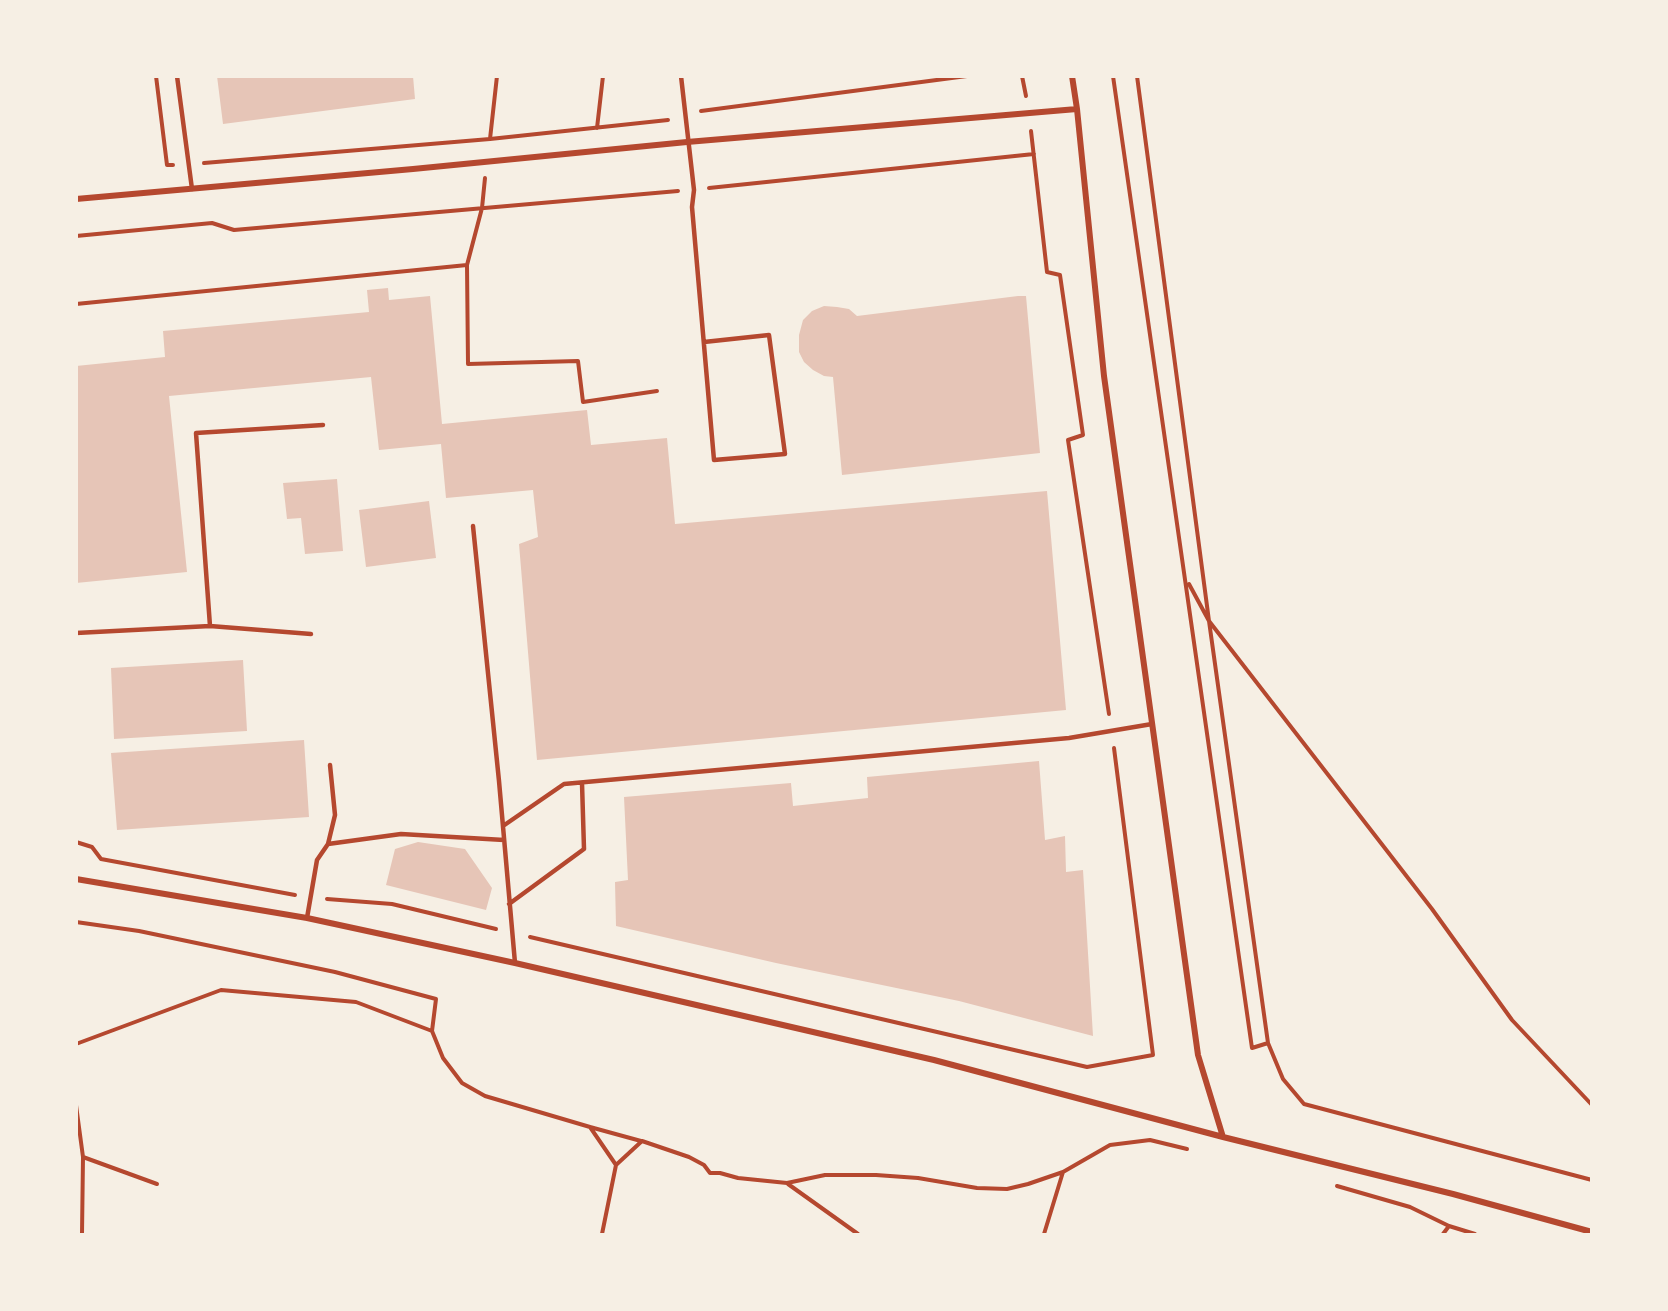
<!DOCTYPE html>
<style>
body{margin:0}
#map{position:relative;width:1668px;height:1311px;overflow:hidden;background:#f6efe4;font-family:Lora,serif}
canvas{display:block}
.frame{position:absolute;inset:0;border:78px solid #f6efe4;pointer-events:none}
</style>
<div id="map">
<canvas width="1668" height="1311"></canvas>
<div class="frame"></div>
</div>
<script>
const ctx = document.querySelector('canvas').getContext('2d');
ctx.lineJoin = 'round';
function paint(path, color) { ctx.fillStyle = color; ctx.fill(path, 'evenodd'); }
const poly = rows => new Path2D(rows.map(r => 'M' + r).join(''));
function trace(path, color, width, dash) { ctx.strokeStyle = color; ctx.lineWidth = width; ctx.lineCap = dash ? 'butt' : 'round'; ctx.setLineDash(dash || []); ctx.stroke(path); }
paint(poly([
 [217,76,413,76,415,99,223,124],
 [388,288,389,300,430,296,442,424,587,410,591,445,667,438,675,524,1047,491,1066,710,537,760,519,544,538,537,533,490,446,498,441,444,379,450,371,377,169,396,187,572,76,583,76,366,165,357,163,331,369,312,367,290],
 [1018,296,1026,296,1040,453,842,475,833,377,824,376,813,370,804,362,799,352,799,335,803,320,812,311,824,306,837,307,849,309,857,316],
 [337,479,343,551,305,554,301,518,287,519,283,483],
 [429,501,436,558,366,567,359,510],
 [243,660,247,731,114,739,111,668],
 [304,740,309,817,117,830,111,753],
 [1039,761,1045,840,1065,836,1066,872,1083,870,1093,1036,959,1001,776,963,616,926,615,882,628,880,624,797,791,783,793,806,868,798,867,777],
 [418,842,465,849,492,888,486,910,386,885,395,849]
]), '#e6c5b7');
trace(poly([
 [156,76,167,165,173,165],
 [1022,76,1026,96],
 [1113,76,1252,1048,1268,1043,1283,1079,1304,1104,1592,1180],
 [1137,76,1209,621,1268,1043],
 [701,111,967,76],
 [597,128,603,76],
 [1031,131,1047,272,1060,275,1083,435,1068,440,1109,714],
 [490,139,497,76],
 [204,163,490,139,668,120],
 [709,188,1034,154],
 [76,236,212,223,234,230,678,191],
 [467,265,482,208,485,178],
 [76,304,467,265,468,364,578,361,583,402,657,391],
 [1189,584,1209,621,1432,909,1512,1020,1592,1105],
 [76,842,92,847,101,859,295,895],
 [327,899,392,904,496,929],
 [76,922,139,931,335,972,436,999,432,1031,443,1058,462,1083,485,1096,590,1127,616,1165],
 [530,937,1087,1067,1153,1055,1114,748],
 [76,1044,221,990,356,1002,432,1031],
 [76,1105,83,1157,157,1184],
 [590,1127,641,1141],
 [788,1184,858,1234],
 [1337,1186,1410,1207,1449,1226,1475,1234],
 [82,1234,83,1157],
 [602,1234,616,1165,642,1141,689,1157,704,1165,710,1173,720,1173,738,1178,787,1183,825,1175,876,1175,918,1178,977,1188,1007,1189,1028,1184,1063,1172,1110,1145,1150,1140,1187,1149],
 [1044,1234,1063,1172],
 [1443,1234,1449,1226]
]), '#b5482f', 4);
trace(poly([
 [177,76,192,189],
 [681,76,694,190,692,207,714,460,785,454,769,335,704,342],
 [473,526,499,781,515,963],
 [210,626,311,634],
 [76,633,210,626,196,433,323,425],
 [503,826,564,784,1069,738,1152,724],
 [328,844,335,815,330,765],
 [509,904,584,849,582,783],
 [307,918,317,860,328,844,401,834,504,840]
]), '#b5482f', 4.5);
trace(poly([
 [1072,76,1077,109,1104,376,1198,1055,1223,1137],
 [76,199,413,169,687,142,1077,109],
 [76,879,307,918,515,963,934,1060,1223,1137,1453,1194,1592,1232]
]), '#b5482f', 6);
</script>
